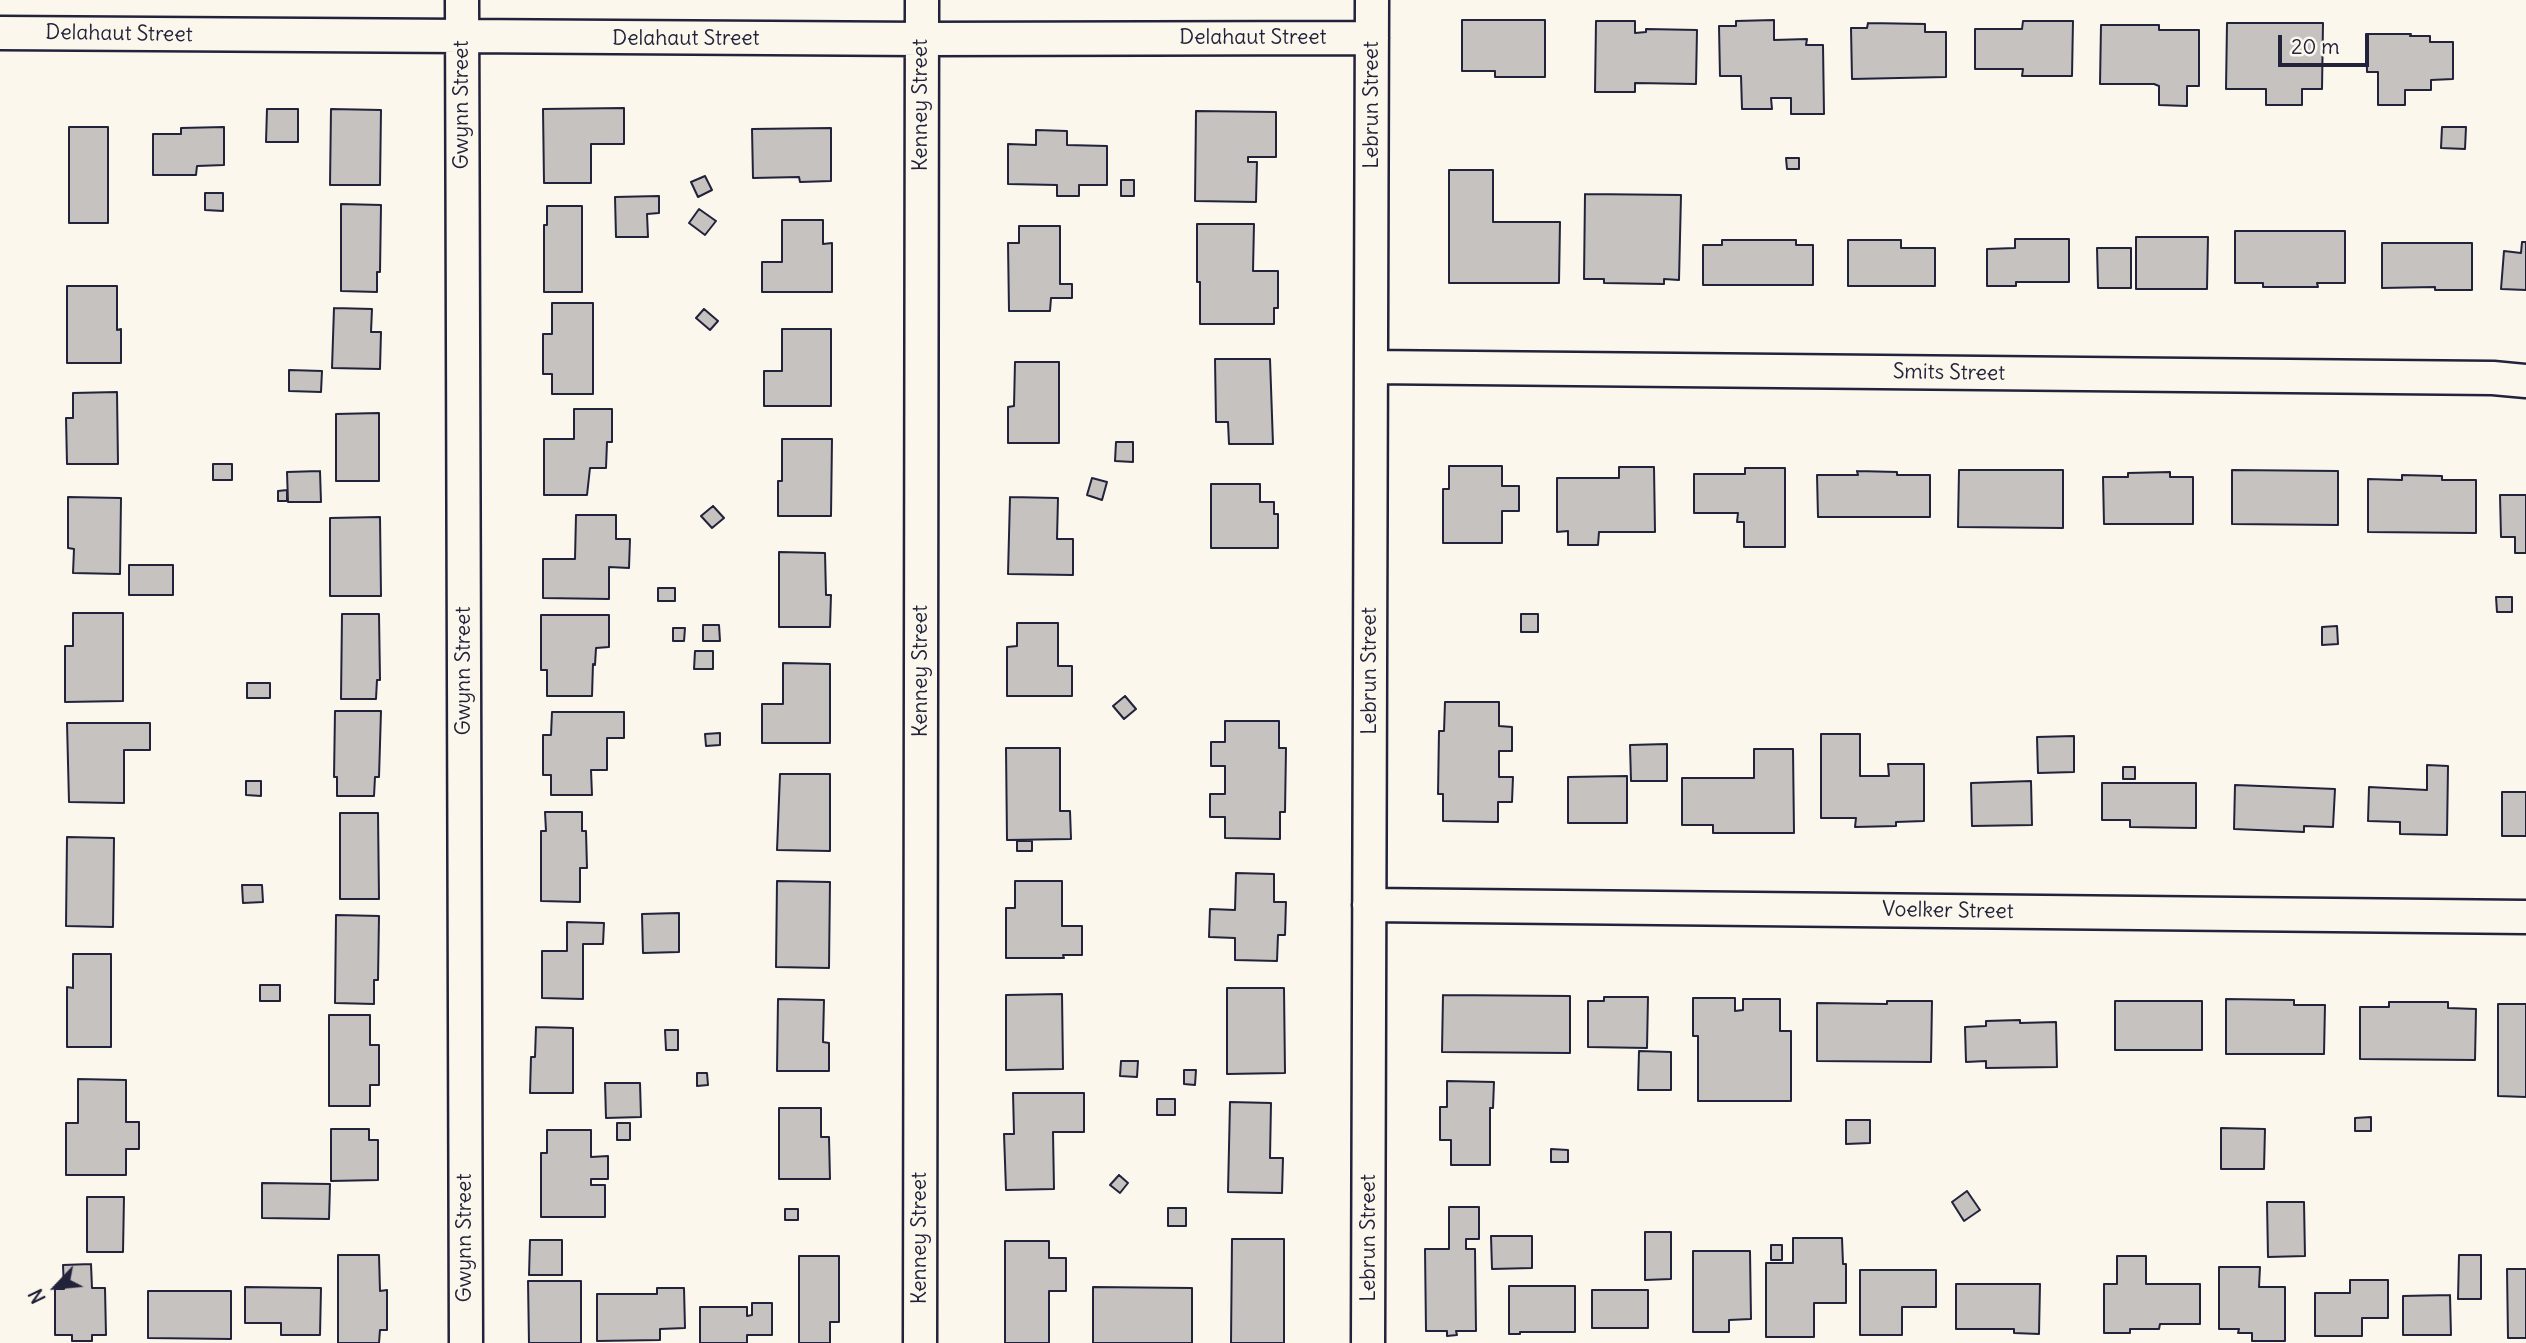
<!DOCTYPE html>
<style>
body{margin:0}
#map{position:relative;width:2526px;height:1343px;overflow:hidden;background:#fbf7ec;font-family:Delius,sans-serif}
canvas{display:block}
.north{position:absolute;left:21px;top:1252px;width:70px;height:70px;-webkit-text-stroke:5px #fbf7ec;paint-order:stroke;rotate:244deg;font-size:19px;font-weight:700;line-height:28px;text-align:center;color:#22223b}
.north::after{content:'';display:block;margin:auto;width:24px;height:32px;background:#22223b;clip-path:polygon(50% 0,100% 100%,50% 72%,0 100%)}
.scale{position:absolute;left:2278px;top:35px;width:91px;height:32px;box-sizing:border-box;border:4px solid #22223b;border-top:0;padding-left:9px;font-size:21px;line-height:24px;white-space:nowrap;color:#22223b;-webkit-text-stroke:5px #fbf7ec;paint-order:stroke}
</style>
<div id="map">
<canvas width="2526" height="1343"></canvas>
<div class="north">N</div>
<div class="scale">20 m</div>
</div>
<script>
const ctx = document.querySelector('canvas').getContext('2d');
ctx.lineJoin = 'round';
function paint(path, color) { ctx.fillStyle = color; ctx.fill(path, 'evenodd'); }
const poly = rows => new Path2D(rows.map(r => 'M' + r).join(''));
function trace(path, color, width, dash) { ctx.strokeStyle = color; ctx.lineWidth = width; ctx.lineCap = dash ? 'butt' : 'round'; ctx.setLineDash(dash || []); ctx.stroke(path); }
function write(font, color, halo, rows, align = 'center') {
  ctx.font = font + ' Delius,sans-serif'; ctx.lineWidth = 6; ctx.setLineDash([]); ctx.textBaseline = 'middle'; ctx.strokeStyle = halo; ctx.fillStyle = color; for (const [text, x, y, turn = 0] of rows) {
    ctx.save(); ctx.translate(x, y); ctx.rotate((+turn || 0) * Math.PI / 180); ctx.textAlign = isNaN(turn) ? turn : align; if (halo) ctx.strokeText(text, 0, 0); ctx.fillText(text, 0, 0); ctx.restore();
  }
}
const building = poly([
 [1462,20,1545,20,1545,77,1495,77,1495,71,1462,71,1462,20],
 [1774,20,1774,40,1807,39,1806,45,1823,45,1824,114,1791,114,1791,98,1771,98,1772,109,1742,109,1741,76,1720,76,1719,26,1736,26,1736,21,1774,20],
 [1596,21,1635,21,1635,33,1646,32,1646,29,1697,30,1696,84,1635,83,1635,92,1595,92,1596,21],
 [2023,21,2073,21,2072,76,2022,76,2023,69,1975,69,1975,29,2022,29,2023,21],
 [1868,23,1925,24,1925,32,1946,32,1946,77,1852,79,1851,28,1867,28,1868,23],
 [2227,23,2323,23,2322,89,2302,89,2302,105,2266,105,2266,89,2226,89,2227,23],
 [2101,25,2159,25,2159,30,2199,30,2199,86,2187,86,2187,106,2159,105,2159,86,2154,84,2100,84,2101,25],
 [2366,34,2411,34,2410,36,2430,36,2430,42,2453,42,2453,79,2431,80,2431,90,2405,90,2405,105,2378,105,2378,72,2367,72,2366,34],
 [624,108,624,144,591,144,591,183,544,183,543,109,624,108],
 [267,109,298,109,298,142,266,142,267,109],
 [331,109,381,110,380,185,330,185,331,109],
 [1196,111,1276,112,1276,157,1248,157,1248,162,1257,162,1256,202,1195,201,1196,111],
 [69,127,108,127,108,223,69,223,69,127],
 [224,127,224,165,197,166,196,175,153,175,153,134,181,134,181,128,224,127],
 [2442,127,2466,127,2465,149,2441,148,2442,127],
 [831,128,831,181,800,182,799,177,753,178,752,129,831,128],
 [1036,130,1067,131,1067,145,1107,146,1107,185,1079,185,1079,196,1057,196,1057,185,1008,184,1008,144,1036,145,1036,130],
 [1786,158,1799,158,1799,169,1787,169,1786,158],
 [1449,170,1493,170,1493,222,1560,222,1559,283,1449,283,1449,170],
 [705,176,712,190,698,197,691,182,705,176],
 [1121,180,1134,180,1134,196,1121,196,1121,180],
 [205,193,223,193,223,211,205,210,205,193],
 [1585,194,1681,195,1679,280,1664,279,1664,284,1604,283,1604,279,1584,279,1585,194],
 [659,196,659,213,647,214,648,237,616,237,615,197,659,196],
 [341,204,381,205,380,272,377,272,377,292,341,291,341,204],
 [547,206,582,206,582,292,544,292,544,225,547,225,547,206],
 [699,209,716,221,705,235,689,223,699,209],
 [782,220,823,220,823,244,832,243,832,292,762,292,762,262,782,262,782,220],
 [1197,224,1254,224,1253,271,1278,271,1278,308,1274,308,1274,324,1200,324,1200,282,1197,282,1197,224],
 [1019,226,1060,226,1060,284,1072,284,1072,298,1051,298,1050,311,1009,311,1008,243,1019,243,1019,226],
 [2235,231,2345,231,2345,283,2317,283,2318,287,2263,287,2263,283,2235,283,2235,231],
 [2136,237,2208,237,2207,289,2136,289,2136,237],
 [2015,239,2069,239,2069,282,2016,282,2016,286,1987,286,1987,249,2015,248,2015,239],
 [1722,240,1796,240,1796,245,1813,245,1813,285,1703,285,1703,245,1722,245,1722,240],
 [1848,240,1901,240,1901,248,1935,248,1935,286,1848,286,1848,240],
 [2522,242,2526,242,2526,290,2501,289,2504,251,2521,253,2522,242],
 [2382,243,2472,243,2472,290,2435,290,2435,287,2382,288,2382,243],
 [2097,248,2131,248,2131,288,2098,288,2097,248],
 [67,286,117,286,117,330,121,329,121,363,67,363,67,286],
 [552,303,593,303,593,394,552,394,552,374,543,374,543,334,552,334,552,303],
 [334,308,372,309,371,332,381,332,380,369,332,368,334,308],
 [704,309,718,321,710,330,696,318,704,309],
 [782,329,831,329,831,406,764,406,764,371,782,371,782,329],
 [1215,359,1270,359,1273,444,1229,444,1228,422,1216,422,1215,359],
 [1015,362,1059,362,1059,443,1008,443,1008,407,1014,406,1015,362],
 [289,370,322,371,321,392,289,391,289,370],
 [117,392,118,464,67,464,66,418,73,418,73,393,117,392],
 [574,409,612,409,612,442,607,442,606,468,590,468,587,495,544,495,544,439,574,439,574,409],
 [379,413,379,481,336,481,336,414,379,413],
 [782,439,832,439,831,516,778,516,778,481,782,481,782,439],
 [1116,442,1133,442,1133,462,1115,461,1116,442],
 [213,464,232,464,232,480,213,480,213,464],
 [1449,466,1502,466,1502,486,1519,486,1519,511,1502,511,1502,543,1443,543,1443,489,1449,489,1449,466],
 [1619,467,1654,467,1655,532,1599,532,1598,545,1568,545,1568,531,1557,532,1557,478,1619,478,1619,467],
 [1745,468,1785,468,1785,547,1744,547,1744,522,1737,522,1738,513,1694,513,1694,474,1745,474,1745,468],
 [1959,470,2063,470,2063,528,1958,527,1959,470],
 [2232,470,2338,471,2338,525,2232,524,2232,470],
 [320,471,321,502,288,502,287,472,320,471],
 [1857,471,1897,472,1897,475,1930,475,1930,517,1818,517,1817,475,1858,475,1857,471],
 [2170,472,2170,477,2193,477,2193,524,2104,524,2103,477,2128,477,2128,473,2170,472],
 [2402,475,2442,476,2442,480,2476,480,2476,533,2368,532,2368,479,2402,480,2402,475],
 [1092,478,1107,482,1102,500,1087,495,1092,478],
 [1211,484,1260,484,1260,502,1274,502,1274,514,1278,514,1278,548,1211,548,1211,484],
 [287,490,287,501,278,501,278,491,287,490],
 [2500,495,2526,495,2526,553,2515,553,2515,537,2501,537,2500,495],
 [68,497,121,498,120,574,73,573,74,549,68,548,68,497],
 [1010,497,1058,498,1057,539,1073,539,1073,575,1008,574,1010,497],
 [713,506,724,518,712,528,701,516,713,506],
 [576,515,616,515,616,539,630,539,629,568,609,567,609,599,543,598,543,559,575,559,576,515],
 [380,517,381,596,330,596,330,518,380,517],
 [779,552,825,553,826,595,831,595,830,627,779,627,779,552],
 [129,565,173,565,173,595,129,595,129,565],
 [658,588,675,588,675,601,658,601,658,588],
 [2496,597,2512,597,2512,612,2497,612,2496,597],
 [73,613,123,613,123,701,65,702,65,646,73,646,73,613],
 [342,614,379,614,380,680,377,680,376,699,341,699,342,614],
 [1521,614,1538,614,1538,632,1521,632,1521,614],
 [541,615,609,615,609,647,596,648,595,665,593,664,592,696,547,696,547,670,541,670,541,615],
 [1017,623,1058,623,1058,666,1072,666,1072,696,1007,696,1007,647,1017,646,1017,623],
 [703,625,719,625,720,641,703,641,703,625],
 [2337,626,2338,644,2322,645,2322,627,2337,626],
 [673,628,685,628,684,641,673,641,673,628],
 [695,651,713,651,713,669,694,669,695,651],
 [783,663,830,664,830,743,762,743,762,704,783,704,783,663],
 [247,683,270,683,270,698,247,698,247,683],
 [1125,696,1136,709,1124,719,1113,706,1125,696],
 [1445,702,1499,702,1499,726,1512,727,1512,751,1499,751,1499,777,1513,777,1512,802,1498,802,1498,822,1443,821,1443,794,1438,794,1439,731,1444,731,1445,702],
 [335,711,381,711,379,777,375,777,374,796,337,796,337,777,334,777,335,711],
 [552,712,624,712,624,738,607,738,607,770,591,770,592,795,551,795,551,775,543,775,543,735,551,735,552,712],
 [1225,721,1279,721,1279,748,1286,748,1285,812,1280,812,1280,839,1225,838,1225,817,1210,817,1210,794,1225,794,1225,766,1211,766,1211,742,1225,742,1225,721],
 [67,723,150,723,150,750,124,750,124,803,69,802,67,723],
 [720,733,720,745,706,746,705,734,720,733],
 [1821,734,1860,734,1860,776,1889,776,1888,764,1924,764,1924,821,1896,822,1896,826,1855,827,1856,818,1821,818,1821,734],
 [2074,736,2074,772,2038,773,2037,737,2074,736],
 [1667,744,1667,781,1631,781,1630,745,1667,744],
 [1006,748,1060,748,1060,811,1070,811,1071,839,1007,840,1006,748],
 [1754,749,1793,749,1794,833,1713,833,1713,825,1682,825,1682,778,1754,778,1754,749],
 [2427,765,2448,766,2447,835,2400,834,2400,822,2368,821,2369,787,2427,790,2427,765],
 [2123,767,2135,767,2135,779,2123,779,2123,767],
 [780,774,830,774,830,851,777,850,780,774],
 [1627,776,1627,823,1568,823,1568,777,1627,776],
 [246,781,261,781,261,796,246,795,246,781],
 [2031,781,2032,825,1972,826,1971,783,2031,781],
 [2102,783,2196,783,2196,828,2130,827,2130,820,2102,820,2102,783],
 [2235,785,2335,789,2333,827,2304,826,2304,832,2234,829,2235,785],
 [2502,792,2526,792,2526,836,2502,836,2502,792],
 [545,812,582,812,582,831,586,831,587,868,580,868,580,902,541,901,541,831,546,831,545,812],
 [340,813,378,813,379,899,340,899,340,813],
 [67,837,114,838,113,927,66,926,67,837],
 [1017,841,1032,841,1032,851,1017,851,1017,841],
 [1236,873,1274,874,1274,902,1286,902,1285,935,1278,935,1277,961,1235,960,1235,938,1209,937,1210,909,1235,910,1236,873],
 [777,881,830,882,829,968,776,967,777,881],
 [1015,881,1062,881,1062,926,1082,926,1082,955,1063,955,1064,958,1006,958,1006,908,1015,908,1015,881],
 [242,885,262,885,263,902,243,903,242,885],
 [679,913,679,952,643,953,642,914,679,913],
 [336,915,379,916,378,980,374,980,374,1004,335,1003,336,915],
 [567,922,604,923,603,944,583,944,583,999,542,998,542,951,567,951,567,922],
 [73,954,111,954,111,1047,67,1047,67,987,73,988,73,954],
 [260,985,280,985,280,1001,260,1001,260,985],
 [1227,988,1284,988,1285,1073,1227,1074,1227,988],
 [1062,994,1063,1069,1006,1070,1006,995,1062,994],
 [1443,995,1570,996,1570,1053,1442,1052,1443,995],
 [1604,997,1648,997,1647,1048,1588,1047,1588,1001,1604,1001,1604,997],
 [1693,998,1735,998,1735,1011,1743,1010,1743,999,1780,999,1780,1031,1791,1031,1791,1101,1698,1101,1698,1036,1693,1036,1693,998],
 [778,999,824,1000,823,1042,829,1043,829,1071,777,1071,778,999],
 [2226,999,2294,1000,2294,1005,2325,1005,2324,1054,2226,1054,2226,999],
 [1887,1001,1932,1001,1931,1062,1817,1061,1817,1003,1887,1004,1887,1001],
 [2115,1001,2202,1001,2202,1050,2115,1050,2115,1001],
 [2389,1002,2448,1002,2448,1008,2476,1009,2475,1060,2360,1059,2360,1007,2389,1007,2389,1002],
 [2498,1004,2526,1004,2526,1097,2498,1096,2498,1004],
 [329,1015,370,1015,370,1045,379,1045,379,1085,370,1085,370,1106,329,1106,329,1015],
 [2020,1020,2020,1023,2056,1022,2057,1067,1986,1068,1986,1061,1966,1062,1965,1027,1986,1026,1986,1021,2020,1020],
 [536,1027,573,1028,573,1093,530,1093,531,1057,535,1057,536,1027],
 [665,1030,678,1030,678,1050,666,1050,665,1030],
 [1639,1051,1671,1052,1671,1090,1638,1090,1639,1051],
 [1121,1061,1138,1061,1137,1077,1120,1076,1121,1061],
 [1184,1070,1196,1070,1195,1085,1184,1084,1184,1070],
 [697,1073,707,1073,708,1085,697,1086,697,1073],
 [78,1079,126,1080,126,1122,139,1122,139,1149,126,1149,126,1175,66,1175,66,1123,78,1123,78,1079],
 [1447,1081,1494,1082,1493,1108,1490,1108,1490,1165,1451,1165,1451,1140,1440,1140,1440,1107,1447,1107,1447,1081],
 [605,1083,640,1083,641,1117,606,1118,605,1083],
 [1013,1093,1084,1093,1084,1132,1053,1132,1054,1189,1006,1190,1004,1134,1014,1134,1013,1093],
 [1157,1099,1175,1099,1175,1115,1157,1115,1157,1099],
 [1230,1102,1271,1103,1270,1158,1283,1158,1282,1193,1228,1192,1230,1102],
 [779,1108,821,1108,821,1137,829,1137,830,1179,779,1179,779,1108],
 [2371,1117,2371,1131,2355,1131,2355,1118,2371,1117],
 [1846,1120,1870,1120,1870,1143,1846,1144,1846,1120],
 [617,1123,630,1123,630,1140,617,1140,617,1123],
 [2221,1128,2265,1129,2264,1169,2221,1169,2221,1128],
 [331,1129,369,1129,369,1140,378,1140,378,1180,331,1181,331,1129],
 [547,1130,591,1130,591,1157,608,1156,608,1179,591,1179,591,1185,605,1185,605,1217,541,1217,541,1153,547,1153,547,1130],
 [1551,1149,1568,1150,1568,1162,1551,1162,1551,1149],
 [1119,1175,1128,1183,1120,1193,1110,1185,1119,1175],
 [262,1183,330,1184,329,1219,262,1218,262,1183],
 [1967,1191,1980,1210,1964,1221,1952,1202,1967,1191],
 [87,1197,124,1197,123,1252,87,1252,87,1197],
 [2267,1202,2304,1202,2305,1256,2268,1257,2267,1202],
 [1449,1207,1479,1207,1479,1239,1466,1239,1466,1249,1475,1249,1476,1331,1456,1331,1457,1335,1447,1336,1447,1331,1426,1331,1425,1249,1449,1249,1449,1207],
 [1168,1208,1186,1208,1186,1226,1168,1226,1168,1208],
 [785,1209,798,1209,798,1220,785,1220,785,1209],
 [1645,1232,1671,1232,1671,1279,1645,1280,1645,1232],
 [1491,1236,1532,1236,1532,1268,1492,1269,1491,1236],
 [1793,1238,1842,1238,1843,1264,1846,1264,1846,1303,1814,1303,1814,1337,1766,1337,1766,1263,1793,1263,1793,1238],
 [1232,1239,1284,1239,1284,1343,1231,1343,1232,1239],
 [530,1240,562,1240,562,1275,529,1275,530,1240],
 [1005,1241,1049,1241,1049,1258,1066,1258,1066,1291,1049,1291,1049,1343,1005,1343,1005,1241],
 [1771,1245,1782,1245,1782,1260,1771,1260,1771,1245],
 [1693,1251,1750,1251,1751,1319,1729,1320,1729,1332,1693,1332,1693,1251],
 [338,1255,379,1255,380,1291,387,1290,387,1330,380,1330,379,1343,338,1343,338,1255],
 [2459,1255,2481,1255,2481,1299,2458,1299,2459,1255],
 [799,1256,839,1256,839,1322,830,1322,830,1343,799,1343,799,1256],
 [2117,1256,2146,1256,2146,1284,2200,1284,2200,1324,2160,1324,2159,1329,2130,1329,2130,1333,2104,1333,2104,1284,2117,1284,2117,1256],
 [91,1264,92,1288,105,1288,106,1335,92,1335,92,1341,72,1341,72,1335,55,1335,55,1289,64,1289,63,1265,91,1264],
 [2219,1267,2260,1267,2259,1287,2285,1287,2285,1341,2252,1341,2252,1333,2238,1333,2239,1329,2219,1329,2219,1267],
 [2507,1269,2526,1269,2526,1338,2508,1338,2507,1269],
 [1860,1270,1936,1270,1936,1307,1902,1307,1902,1335,1860,1335,1860,1270],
 [2350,1280,2388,1280,2388,1318,2362,1318,2362,1336,2315,1336,2315,1293,2350,1293,2350,1280],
 [528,1281,581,1281,581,1343,529,1343,528,1281],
 [1956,1284,2040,1284,2039,1334,2014,1333,2014,1329,1956,1329,1956,1284],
 [1509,1286,1575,1286,1575,1332,1520,1332,1520,1334,1509,1334,1509,1286],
 [245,1287,321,1288,320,1335,281,1335,281,1323,245,1323,245,1287],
 [1093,1287,1192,1288,1192,1343,1093,1343,1093,1287],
 [657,1288,684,1288,685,1328,660,1329,660,1340,597,1341,597,1294,657,1294,657,1288],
 [1592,1290,1648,1290,1648,1328,1592,1328,1592,1290],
 [148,1291,231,1291,231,1339,148,1338,148,1291],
 [2450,1295,2451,1335,2403,1335,2403,1296,2450,1295],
 [752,1303,772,1303,772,1335,747,1335,747,1343,700,1343,700,1307,747,1307,747,1316,752,1315,752,1303]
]);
paint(building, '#c6c2c0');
trace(building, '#22223b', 2);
const minor = poly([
 [462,0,466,1343],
 [0,33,922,39,1372,38],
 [1371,367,2493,378,2526,381],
 [1369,905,2526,917],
 [920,1343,922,0],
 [1368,1343,1372,0]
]);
trace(minor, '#22223b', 37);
trace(minor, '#fbf7ec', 32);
write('21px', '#22223b', '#fbf7ec', [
 ["Delahaut Street",119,34,1],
 ["Delahaut Street",1253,38],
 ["Delahaut Street",686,39],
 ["Gwynn Street",462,105,-90],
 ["Kenney Street",921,105,-90],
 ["Lebrun Street",1372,105,-90],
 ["Smits Street",1949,373,1],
 ["Gwynn Street",464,671,-90],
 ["Kenney Street",921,671,-90],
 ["Lebrun Street",1370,671,-90],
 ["Voelker Street",1948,911,1],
 ["Gwynn Street",465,1238,-90],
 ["Kenney Street",920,1238,-90],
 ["Lebrun Street",1369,1238,-90]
]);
</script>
